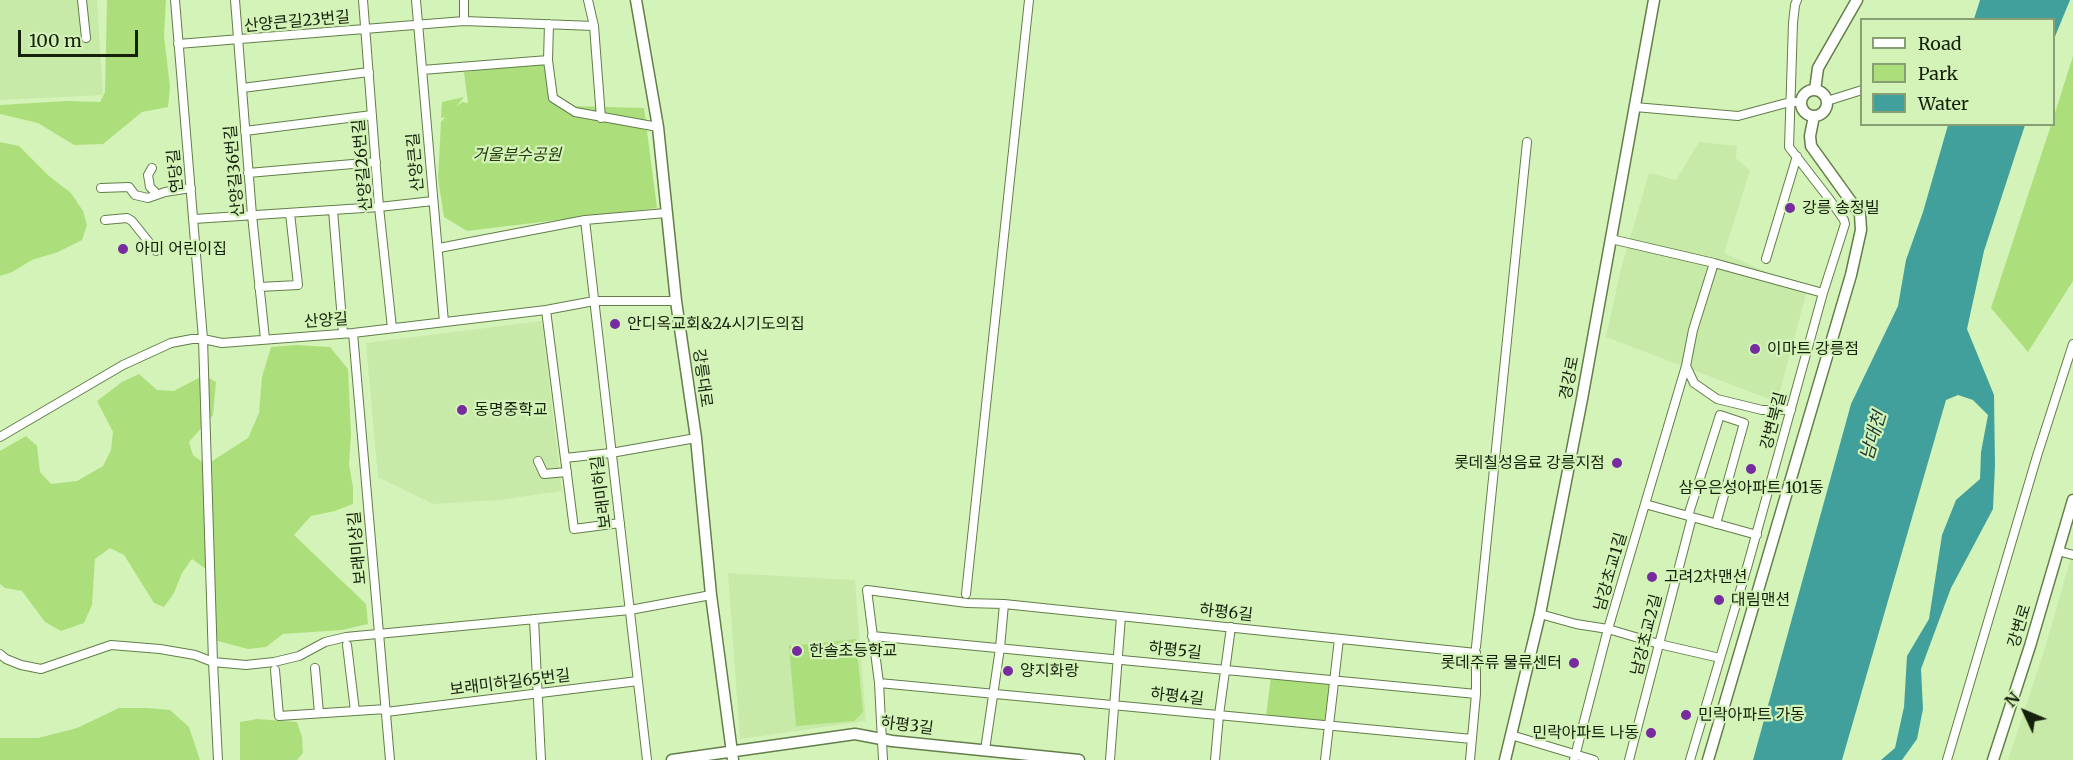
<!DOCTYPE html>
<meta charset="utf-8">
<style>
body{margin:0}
#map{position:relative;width:2073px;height:760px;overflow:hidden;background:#d4f3b9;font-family:Merriweather,serif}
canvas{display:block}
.legend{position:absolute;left:1860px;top:18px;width:195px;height:108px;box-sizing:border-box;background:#d4f3b9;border:2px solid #889f73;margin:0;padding:8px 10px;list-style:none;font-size:18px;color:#16210b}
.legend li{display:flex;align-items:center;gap:12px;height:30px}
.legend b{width:30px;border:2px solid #889f73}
.north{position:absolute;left:1995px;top:682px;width:60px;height:60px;-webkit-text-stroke:4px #d4f3b9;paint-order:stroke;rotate:314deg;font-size:16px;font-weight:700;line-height:24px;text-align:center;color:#16210b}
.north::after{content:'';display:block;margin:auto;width:21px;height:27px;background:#16210b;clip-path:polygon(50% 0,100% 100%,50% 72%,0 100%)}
.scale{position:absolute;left:18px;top:30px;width:120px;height:27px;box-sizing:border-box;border:3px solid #16210b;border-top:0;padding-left:8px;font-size:18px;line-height:21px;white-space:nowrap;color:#16210b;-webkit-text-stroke:4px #d4f3b9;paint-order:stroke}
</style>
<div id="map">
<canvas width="2073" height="760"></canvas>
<ul class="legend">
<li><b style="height:8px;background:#fff"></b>Road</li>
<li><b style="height:16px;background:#acdf7c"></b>Park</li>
<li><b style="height:16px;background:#42a09c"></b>Water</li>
</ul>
<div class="north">N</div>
<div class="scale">100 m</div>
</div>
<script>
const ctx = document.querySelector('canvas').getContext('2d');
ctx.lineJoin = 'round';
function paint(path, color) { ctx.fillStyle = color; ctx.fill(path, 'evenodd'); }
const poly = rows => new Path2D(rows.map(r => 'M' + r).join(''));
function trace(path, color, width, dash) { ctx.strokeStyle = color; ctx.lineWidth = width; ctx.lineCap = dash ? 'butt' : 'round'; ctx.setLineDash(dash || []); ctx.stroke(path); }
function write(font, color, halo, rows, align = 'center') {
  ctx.font = font + ' Merriweather,"Noto Sans KR",serif'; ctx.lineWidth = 4.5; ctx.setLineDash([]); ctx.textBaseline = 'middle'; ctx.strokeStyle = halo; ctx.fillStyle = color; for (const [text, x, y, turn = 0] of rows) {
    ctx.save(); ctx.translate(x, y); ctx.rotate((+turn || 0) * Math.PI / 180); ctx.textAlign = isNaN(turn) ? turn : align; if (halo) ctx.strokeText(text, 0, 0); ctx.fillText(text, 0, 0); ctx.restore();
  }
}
paint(poly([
 [0,0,97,0,103,95,0,100],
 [1699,142,1737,146,1736,158,1750,171,1724,253,1807,291,1777,402,1606,337,1621,269,1649,173,1676,180],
 [542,321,562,491,499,500,433,504,378,477,366,343],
 [2073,551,2073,760,2008,760,2045,648],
 [728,573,855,580,866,721,740,739]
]), '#c7eaa9');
paint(poly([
 [107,0,166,0,164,36,170,87,168,107,142,112,103,144,74,145,38,123,0,114,0,105,67,101,100,102,105,92],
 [2073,56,2073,281,2028,352,1991,308,2051,125,2054,124,2054,116],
 [548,63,555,95,573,106,644,108,657,208,467,231,444,217,438,179,441,122,445,117,441,118,442,102,464,97,456,107,462,102,468,103,464,72],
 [0,142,19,146,49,176,71,193,83,211,87,225,82,240,58,252,32,260,12,272,0,276],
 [296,345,330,347,348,369,351,434,349,464,353,487,353,504,335,511,311,516,294,535,366,604,368,624,342,630,283,634,266,647,248,649,214,640,212,596,214,575,192,559,182,573,174,593,164,607,154,603,124,555,110,548,95,559,92,605,84,623,61,631,45,622,22,591,5,588,0,584,0,451,26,436,37,446,40,472,51,484,77,481,103,466,111,450,113,432,97,401,122,382,139,374,157,390,174,391,204,375,216,382,213,415,189,442,193,455,206,465,248,438,259,413,262,377,271,347],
 [856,639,863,712,854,721,796,726,789,646],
 [1271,677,1329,683,1326,722,1266,716],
 [119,708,148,708,170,710,189,727,200,760,0,760,0,738,38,738,77,728],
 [257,719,297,722,302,737,303,753,297,760,240,760,240,722]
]), '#acdf7c');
paint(poly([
 [1980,0,2070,0,2054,39,2054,20,1974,19],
 [1948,125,2025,125,1984,251,1967,329,1994,395,1995,465,1993,509,1951,588,1921,669,1923,709,1917,739,1902,760,1881,760,1895,748,1904,707,1907,656,1929,619,1942,535,1956,500,1980,479,1981,452,1988,415,1973,400,1958,395,1946,400,1842,760,1753,760,1851,404,1898,306,1906,260,1923,212]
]), '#42a09c');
const minor = poly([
 [82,0,86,38],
 [175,0,203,339,213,662,218,760],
 [235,0,252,215,265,339],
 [363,0,379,207,392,328],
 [416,0,444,322],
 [464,0,464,21],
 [588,0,594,26,601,118],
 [549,24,548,60,553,98,575,112,658,127],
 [178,44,464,21,594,26],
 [422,70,548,60],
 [242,88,369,72],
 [1827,101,1862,90],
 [1635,107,1738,116,1790,102,1801,102],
 [245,131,372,115],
 [152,168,148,175,150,187,157,194],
 [248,173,376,162],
 [101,188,129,187,135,195,148,198,165,192,191,188],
 [333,210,343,333],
 [194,219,379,207,433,201],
 [105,220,127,218,132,221,156,251],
 [585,220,647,760],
 [1611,239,1714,263,1823,293],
 [439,248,585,220,666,213],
 [1766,259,1797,156],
 [1714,263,1693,330,1686,366,1694,383,1717,399,1762,410,1791,410],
 [259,287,298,285,290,213],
 [546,310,574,529,620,523],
 [353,333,390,760],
 [0,437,123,365,171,343,192,339,203,339,222,343,353,333,546,310,594,301,676,301],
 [565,458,611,453,696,438],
 [538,461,544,474,567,472],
 [1645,504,1686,366],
 [1688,516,1720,415,1744,423,1716,524],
 [2058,551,2073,555],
 [966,594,1029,0],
 [1540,614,1576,624,1608,629,1659,644,1720,658],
 [534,619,541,760],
 [872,636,1476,694],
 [347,645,355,711],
 [1476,647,1527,142],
 [0,654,6,659,21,665,41,669,111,645,160,649,195,655,213,662,246,665,274,662,299,656,325,642,346,637,630,610,711,595],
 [315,668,319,713],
 [275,670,279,716,386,709],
 [879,683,1472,739],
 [386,712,638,681],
 [1511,735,1594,760],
 [985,750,1000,648,1004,604],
 [883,760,879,683,867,590,967,603,1004,604,1476,653,1476,694,1470,760],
 [1110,760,1121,616],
 [1215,760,1219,715,1231,627],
 [1325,760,1339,639],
 [1574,760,1608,629,1645,504,1757,535],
 [1629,760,1692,517],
 [1690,760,1748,564,1823,293,1845,224,1844,220,1830,200,1789,147,1793,23,1795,5,1797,0],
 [1947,760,2037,456,2073,344]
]);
const tertiary = poly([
 [636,0,658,127,676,301,696,438,711,595,733,760],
 [1815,90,1818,68,1857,0],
 '1801 103a13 13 0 1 1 26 0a13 13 0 1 1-26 0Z',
 [672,760,855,734,892,741,1079,760],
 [1505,760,1540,614,1582,399,1654,0],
 [1708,760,1851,275,1861,230,1860,214,1811,146,1810,136,1814,116],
 [1993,760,2030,646,2073,500]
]);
trace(minor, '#627e49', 10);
trace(tertiary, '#627e49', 13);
trace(minor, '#fff', 8);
trace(tertiary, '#fff', 10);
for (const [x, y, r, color] of [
 [1790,208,6,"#762b9e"],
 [123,249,6,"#762b9e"],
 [615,324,6,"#762b9e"],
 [1755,349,6,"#762b9e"],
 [462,410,6,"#762b9e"],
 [1617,463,6,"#762b9e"],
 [1751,469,6,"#762b9e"],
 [1652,577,6,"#762b9e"],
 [1719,600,6,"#762b9e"],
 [797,651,6,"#762b9e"],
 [1574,663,6,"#762b9e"],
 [1008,671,6,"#762b9e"],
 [1686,715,6,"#762b9e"],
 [1651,733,6,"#762b9e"]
]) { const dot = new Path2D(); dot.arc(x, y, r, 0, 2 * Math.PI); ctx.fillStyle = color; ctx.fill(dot); trace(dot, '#d4f3b9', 2); }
write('16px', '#16210b', '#d4f3b9', [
 ["산양큰길23번길",297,22,-5],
 ["산양큰길",416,162,-95],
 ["산양길26번길",363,165,-95],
 ["연당길",176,171,-95],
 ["산양길36번길",235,171,-95],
 ["산양길",326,321,-4],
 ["강릉대로",702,378,82],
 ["경강로",1570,378,-79],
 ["강변북길",1774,421,-75],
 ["보래미하길",602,492,-97],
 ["보래미상길",358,548,-95],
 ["남강초교1길",1611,572,-74],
 ["하평6길",1226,613,6],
 ["강변로",2020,626,-73],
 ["남강초교2길",1647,635,-76],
 ["하평5길",1175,651,6],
 ["보래미하길65번길",510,683,-7],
 ["하평4길",1177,697,6],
 ["하평3길",907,726,7]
]);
write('italic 16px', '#25390f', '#d4f3b9', [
 ["거울분수공원",517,155]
]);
write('16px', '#16210b', '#d4f3b9', [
 ["강릉 송정빌",1802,208],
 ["아미 어린이집",135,249],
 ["안디옥교회&24시기도의집",627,324],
 ["이마트 강릉점",1767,349],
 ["동명중학교",474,410],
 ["롯데칠성음료 강릉지점",1605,463,"right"],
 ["삼우은성아파트 101동",1751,488,"center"],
 ["고려2차맨션",1664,577],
 ["대림맨션",1731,600],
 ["한솔초등학교",809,651],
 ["롯데주류 물류센터",1562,663,"right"],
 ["양지화랑",1020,671],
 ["민락아파트 가동",1698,715],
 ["민락아파트 나동",1639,733,"right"]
], 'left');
write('italic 18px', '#1a3735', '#d4f3b9', [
 ["남대천",1874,436,-74]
]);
</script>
